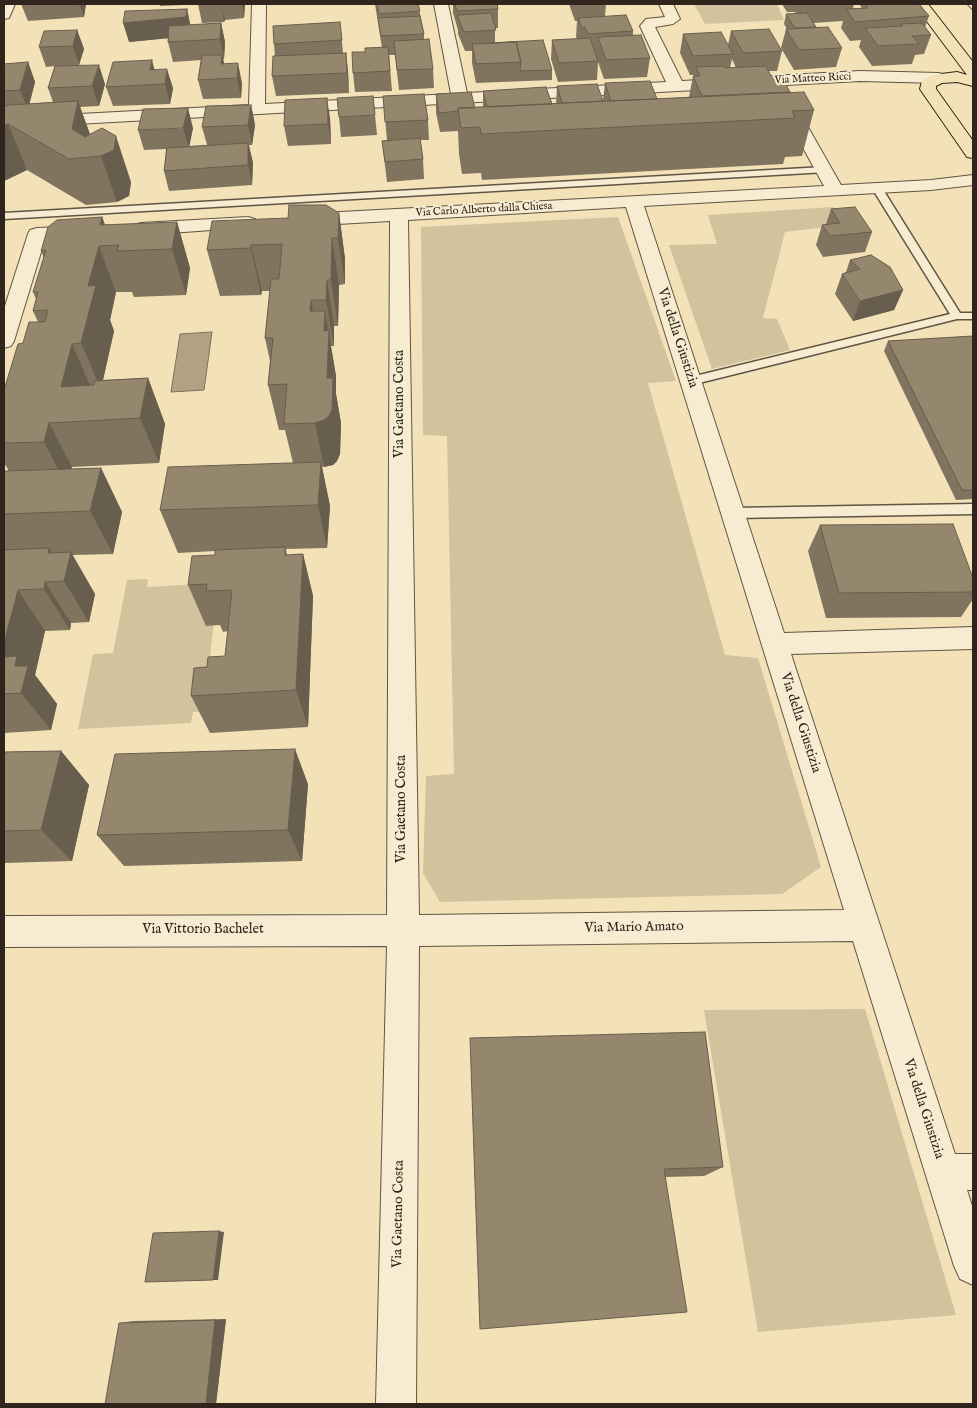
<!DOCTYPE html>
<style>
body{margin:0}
#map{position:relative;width:977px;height:1408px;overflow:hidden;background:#f3e2b8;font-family:"IM FELL English",serif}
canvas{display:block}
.frame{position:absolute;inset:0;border:5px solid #2f251d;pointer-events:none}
</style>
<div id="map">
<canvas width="977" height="1408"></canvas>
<div class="frame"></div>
</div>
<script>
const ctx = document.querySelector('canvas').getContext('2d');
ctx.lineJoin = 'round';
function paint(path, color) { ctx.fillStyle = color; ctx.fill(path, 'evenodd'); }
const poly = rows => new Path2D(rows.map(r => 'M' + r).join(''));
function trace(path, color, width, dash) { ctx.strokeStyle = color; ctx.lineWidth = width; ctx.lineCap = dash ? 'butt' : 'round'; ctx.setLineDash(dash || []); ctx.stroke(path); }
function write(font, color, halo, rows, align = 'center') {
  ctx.font = font + ' "IM FELL English",serif'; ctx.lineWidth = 4; ctx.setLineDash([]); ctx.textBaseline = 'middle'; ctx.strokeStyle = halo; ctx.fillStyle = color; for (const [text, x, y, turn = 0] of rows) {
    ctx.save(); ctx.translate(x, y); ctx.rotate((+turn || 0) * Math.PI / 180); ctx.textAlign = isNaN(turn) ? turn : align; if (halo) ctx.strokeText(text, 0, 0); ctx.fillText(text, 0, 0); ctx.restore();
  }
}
paint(poly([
 [694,4,777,4,784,20,705,24],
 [833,207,843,225,785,232,763,318,777,319,790,350,712,369,669,245,717,244,708,215],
 [618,217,676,381,648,383,725,655,758,658,821,867,782,894,440,902,423,873,426,776,454,774,447,436,423,435,421,227],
 [148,579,147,587,218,583,204,712,193,712,191,723,78,729,93,654,113,653,127,580],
 [865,1009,956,1315,758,1332,704,1010]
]), '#d2c29e');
const water = poly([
 [212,332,204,390,171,392,180,334,212,332]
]);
paint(water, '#b0a283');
trace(water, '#7c705a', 1);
const lane = poly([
 [824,167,827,168,827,172,4,219,4,213,824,167],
 [877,185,882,188,960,313,973,313,973,319,957,319,691,385,687,384,685,381,691,377,950,314,872,188,877,185],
 [973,504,973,514,733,518,728,516,726,513,728,510,733,508,973,504]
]);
const street = poly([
 [4,4,15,4,9,18,4,19,4,4],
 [252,4,266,4,265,104,451,94,434,4,448,4,467,93,666,82,640,26,646,19,665,17,659,4,673,4,680,19,673,24,655,27,682,81,860,71,939,73,945,75,947,78,945,81,939,83,860,81,4,128,4,118,249,105,252,4],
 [788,101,794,103,796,106,841,185,931,180,973,175,973,185,931,190,644,206,784,633,973,627,973,649,791,654,955,1154,973,1154,973,1190,967,1190,973,1209,973,1285,960,1279,954,1266,853,941,419,946,416,1404,376,1404,387,946,4,947,4,916,387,915,390,221,303,226,296,224,294,220,296,216,303,214,824,186,780,106,782,103,788,101],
 [626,207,844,910,419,915,408,220,626,207],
 [248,217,255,219,257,223,255,227,141,235,134,233,132,229,134,225,141,223,248,217],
 [83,226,90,228,92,232,90,236,45,239,14,341,11,346,4,348,4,309,28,234,30,230,37,228,83,226]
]);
const primary = poly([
 [914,4,928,4,973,62,973,86,957,82,942,83,936,86,936,89,973,141,973,158,967,157,920,89,922,81,933,75,957,72,967,75,914,4]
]);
trace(lane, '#605444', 3);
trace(street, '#605444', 2);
trace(primary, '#2f251d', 2);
paint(lane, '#f7ecd1');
paint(street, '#f7ecd1');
paint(primary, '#f3e2b8');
const rail = poly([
 [969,4,973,8]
]);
trace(rail, '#2f251d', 4);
trace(rail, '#f7ecd1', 2.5, [7]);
paint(poly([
 [21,4,86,4,84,17,28,21],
 [159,4,182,4,182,5,160,6],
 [198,4,245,4,244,18,225,20,224,22,202,23],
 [375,4,418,4,424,34,424,40,433,69,434,88,399,90,395,55,389,55,392,91,355,92,353,73,365,52,382,48],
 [453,4,497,4,498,9,498,28,495,28,495,42,552,70,552,80,476,83,472,63,472,51,465,51,458,34,458,30,453,13],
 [569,4,606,4,605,16,633,31,633,36,650,58,647,77,604,79,598,62,597,80,558,82,551,59,552,40,577,39,576,37,577,21,575,21],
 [782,4,854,4,853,9,862,8,859,4,919,4,929,16,925,27,931,35,924,54,915,55,912,64,872,66,859,47,861,40,850,41,841,28,843,21,813,23,816,27,842,48,836,67,794,70,781,48,786,29,787,29,784,24,786,14,796,14,795,12,787,12],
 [187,9,190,25,221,23,225,42,224,59,223,59,224,64,242,83,241,98,203,99,198,80,201,60,173,62,168,42,168,38,129,42],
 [340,22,343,53,346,53,348,72,349,93,276,96,272,76,275,56,274,44],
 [77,30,84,49,79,65,105,84,99,106,80,107,90,134,131,182,129,196,117,202,86,205,27,170,4,181,4,64,28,62,35,82,29,104,53,102,48,88,55,66,46,67,39,47],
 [731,31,782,51,777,71,768,71,771,76,790,92,814,110,802,156,785,157,783,164,482,180,481,173,462,174,459,154,458,131,440,132,436,113,436,94,475,108,483,107,483,91,552,104,556,104,557,86,603,100,605,83,657,99,689,97,693,76,694,76,694,75,690,75,680,53,683,34,728,45],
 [732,59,736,68,730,68],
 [154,69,173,88,170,104,113,106,106,87],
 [383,96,428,120,429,140,420,140,423,159,424,179,387,182,382,141,387,140],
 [251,105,255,125,252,145,249,145,253,163,252,185,169,191,164,171,166,149,144,150,138,130,193,128,189,146,207,145,202,127],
 [375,115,377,135,341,137,339,117],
 [330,118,331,144,288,146,284,126],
 [831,209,872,232,865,252,823,257,816,245,822,225,826,224],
 [339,213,345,259,345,284,339,285,338,326,334,326,334,346,331,346,336,376,336,394,341,423,340,454,337,461,333,465,322,467,330,506,327,548,286,549,287,555,303,554,313,596,308,727,210,733,191,696,207,667,225,656,228,631,223,632,220,625,206,626,188,585,215,555,215,551,178,553,160,510,293,463,285,430,279,430,268,385,270,361,265,338,270,291,262,291,261,295,220,296,207,250,288,218],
 [102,217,105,225,177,222,190,268,186,295,134,297,132,292,116,292,110,320,114,331,103,380,148,378,165,424,159,463,72,467,71,469,101,468,122,512,113,554,72,555,95,594,89,622,71,623,70,630,45,631,35,675,57,704,51,730,4,733,4,471,9,471,4,463,4,390,23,343,38,322,33,311,36,299,33,292,44,258,41,251],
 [850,260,903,290,894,310,853,321,835,294,842,274,846,272],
 [973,336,973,499,956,500,884,351,888,341],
 [820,525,973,578,973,599,961,617,826,618,808,551],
 [61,751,89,785,72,861,4,863,4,752],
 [308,784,302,861,124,866,97,835],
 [705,1032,723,1167,704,1176,665,1177,480,1329],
 [226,1319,216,1404,119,1323,133,1321]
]), '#80745f');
paint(poly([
 [79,4,86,4,84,17],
 [221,4,225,20,224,22],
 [242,4,245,4,244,18],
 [187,9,191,28,191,36,129,42,123,23],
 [221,23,225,42,224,59,220,39],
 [77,30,84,49,79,65,73,46],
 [346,53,348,72,349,93,347,73],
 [222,55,227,74,221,64],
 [152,60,157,80,150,70],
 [28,62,35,82,28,110,20,90],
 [238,63,242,83,241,98,237,78],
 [99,65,105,84,99,106,92,86],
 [167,69,173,88,170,104,165,84],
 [327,98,330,118,331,144,328,124],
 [78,101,94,146,72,129],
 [251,105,255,125,252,145,248,125],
 [188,108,193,128,189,148,183,128],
 [8,124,27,170,4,181,4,126],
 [116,136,131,182,129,196,117,202,101,156],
 [248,143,253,163,252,185,248,165],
 [339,213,345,259,345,284,338,238],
 [102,217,113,246,100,225],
 [177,222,190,268,186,295,172,249],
 [332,238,339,285,338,326,331,280],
 [251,245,262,291,261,295,251,248],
 [99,246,116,292,110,320,114,331,101,389,81,343,88,286],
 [327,280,334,326,334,346,326,300],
 [903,290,894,310,853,321,860,301],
 [311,300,319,346,310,311],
 [325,311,336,376,336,394,341,423,340,454,337,461,333,465,324,467,315,423,327,378,324,331],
 [72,344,92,390,61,387],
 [148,378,165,424,159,463,140,418],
 [49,423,72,467,67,486,44,442],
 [321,462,330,506,327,548,318,505],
 [101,468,122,512,113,554,90,511],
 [49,548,65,575,71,552,95,594,89,622,64,581,48,553],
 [303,554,313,596,308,727,296,690],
 [45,582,71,623,70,630,44,589],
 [18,590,45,631,35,675,57,704,51,730,21,693,4,662,4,643],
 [295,749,308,784,302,861,288,830],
 [61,751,89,785,72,861,41,830],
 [219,1231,224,1232,218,1280,213,1280],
 [226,1319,216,1404,206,1404,215,1320]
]), '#685e4d');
const building = poly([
 [377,4,418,4,420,11,379,14,377,4],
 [455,4,497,4,498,9,457,11,455,4],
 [882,4,919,4,929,16,855,22,846,9,868,8,865,5,882,4],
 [187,9,186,17,123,23,125,11,187,9],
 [491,13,496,30,464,32,457,15,491,13],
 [807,13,816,27,795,28,786,14,807,13],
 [626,15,633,31,588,34,585,27,582,28,578,18,626,15],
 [420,16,424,34,381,36,378,18,420,16],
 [340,22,342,40,274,44,273,26,340,22],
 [221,23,220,39,168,42,169,26,221,23],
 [922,23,931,35,912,36,919,44,878,46,865,28,903,26,901,24,922,23],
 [828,27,842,48,799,50,786,29,828,27],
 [769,29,782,51,743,53,731,31,769,29],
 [77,30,73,46,39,47,44,31,77,30],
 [721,32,733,54,693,56,683,34,721,32],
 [641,35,650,58,606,60,598,37,641,35],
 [590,38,598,61,559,63,552,40,590,38],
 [429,39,433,69,397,70,394,41,429,39],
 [543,40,552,70,520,71,521,62,516,42,490,43,543,40],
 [516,42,521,62,476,64,472,44,516,42],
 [388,47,390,71,353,73,352,52,365,52,365,48,388,47],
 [346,53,347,73,272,76,273,56,346,53],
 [202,55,222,55,221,64,238,63,237,78,198,80,202,55],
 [152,60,150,70,167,69,165,84,106,87,113,62,152,60],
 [28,62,20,90,4,91,4,64,28,62],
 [99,65,92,86,48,88,55,66,99,65],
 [724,66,725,68,766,66,771,76,781,76,790,92,702,96,693,76,700,76,696,67,724,66],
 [650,81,657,99,611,101,605,83,650,81],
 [597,84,603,101,562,103,557,86,597,84],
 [546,87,552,104,487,107,483,91,546,87],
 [471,92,475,108,458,108,458,111,439,113,436,94,471,92],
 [804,92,814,110,792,111,795,118,481,134,480,127,461,128,458,108,804,92],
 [424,94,428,120,385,122,383,96,424,94],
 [373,96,375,115,339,117,337,98,373,96],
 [327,98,328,124,284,126,285,100,327,98],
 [78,101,72,129,85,137,102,128,116,136,114,150,101,156,69,159,8,124,4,126,4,107,9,105,78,101],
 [251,105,248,125,202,127,206,106,251,105],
 [188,108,183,128,138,130,143,109,188,108],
 [420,138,423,159,385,162,382,141,420,138],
 [248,143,248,165,164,171,167,148,248,143],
 [289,205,326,205,339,213,338,238,332,238,331,280,327,280,326,300,311,300,310,311,325,311,324,331,329,330,327,378,333,378,332,410,329,416,324,420,315,423,284,424,287,384,268,385,273,338,265,338,271,279,279,279,282,244,251,245,251,248,207,250,212,221,288,218,289,205],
 [855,207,872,232,830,236,822,225,840,223,831,209,855,207],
 [102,217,100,225,177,222,172,249,117,251,119,245,99,246,88,286,96,285,81,343,72,344,61,387,94,385,95,381,148,378,140,418,49,423,44,442,9,443,4,442,4,390,18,344,23,343,29,322,45,322,48,310,33,311,38,292,33,292,46,250,41,251,48,227,57,220,102,217],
 [871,255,890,267,903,290,860,301,842,274,860,269,850,260,871,255],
 [973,336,973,490,962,490,888,341,973,336],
 [321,462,318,505,160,510,168,467,321,462],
 [101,468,90,511,4,514,4,471,101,468],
 [953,524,973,578,973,592,839,593,820,525,953,524],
 [285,547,285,555,303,554,296,690,191,696,194,668,207,667,208,657,225,656,232,590,206,591,207,584,188,585,192,556,215,555,215,550,285,547],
 [49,548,48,553,71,552,64,581,45,582,44,589,18,590,4,643,4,550,49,548],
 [17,656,15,666,28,666,21,693,4,694,4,657,17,656],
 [295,749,288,830,97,835,115,754,295,749],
 [61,751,41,830,4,831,4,752,61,751],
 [705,1032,723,1167,664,1169,687,1312,480,1329,470,1038,705,1032],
 [219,1231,213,1280,145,1282,153,1233,219,1231],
 [215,1320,206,1404,105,1404,119,1323,215,1320]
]);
paint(building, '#95876e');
trace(building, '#685e4d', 1);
write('11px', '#2f251d', '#f7ecd1', [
 ["Via Matteo Ricci",813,79,-3],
 ["Via Carlo Alberto dalla Chiesa",484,210,-3]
]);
write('14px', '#2f251d', '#f7ecd1', [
 ["Via della Giustizia",677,338,72],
 ["Via Gaetano Costa",400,404,-90],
 ["Via della Giustizia",800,723,72],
 ["Via Gaetano Costa",402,809,-90],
 ["Via Mario Amato",634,928,-1],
 ["Via Vittorio Bachelet",203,930],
 ["Via della Giustizia",923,1109,72],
 ["Via Gaetano Costa",399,1214,-89]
]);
</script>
